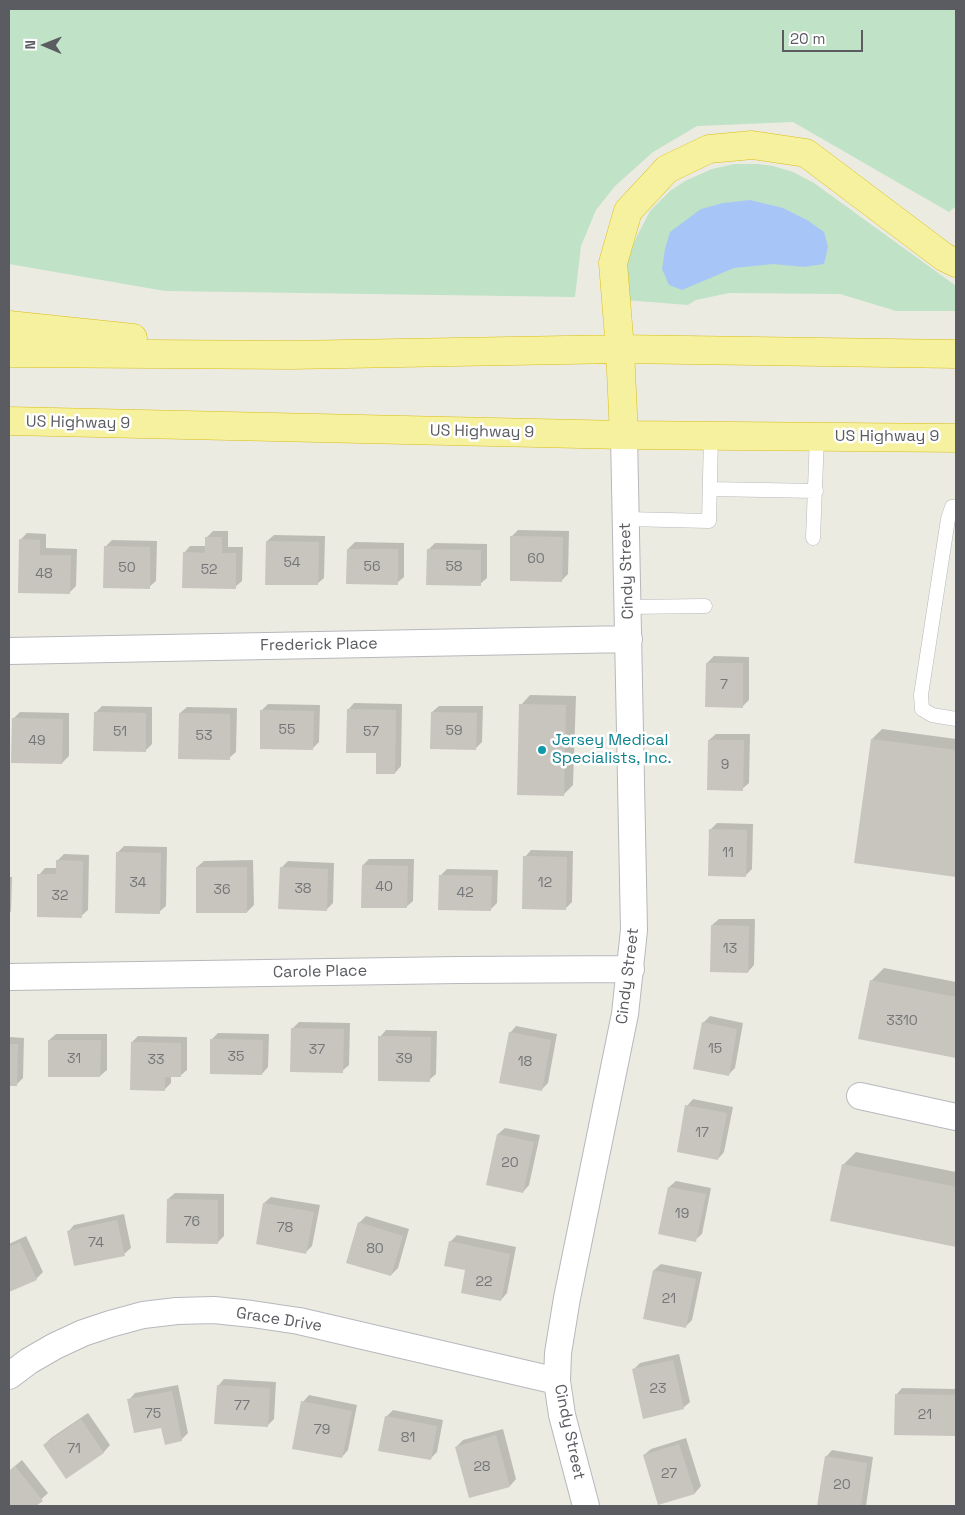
<!DOCTYPE html>
<style>
body{margin:0}
#map{position:relative;width:965px;height:1515px;overflow:hidden;background:#ecebe2;font-family:"Space Grotesk",sans-serif}
canvas{display:block}
.frame{position:absolute;inset:0;border:10px solid #5a5c61;pointer-events:none}
.north{position:absolute;left:20px;top:20px;width:50px;height:50px;-webkit-text-stroke:4px #fff;paint-order:stroke;rotate:271deg;font-size:14px;font-weight:700;line-height:20px;text-align:center;color:#5a5c61}
.north::after{content:'';display:block;margin:auto;width:18px;height:22px;background:#5a5c61;clip-path:polygon(50% 0,100% 100%,50% 72%,0 100%)}
.scale{position:absolute;left:782px;top:30px;width:81px;height:22px;box-sizing:border-box;border:2px solid #5a5c61;border-top:0;padding-left:6px;font-size:15px;line-height:18px;white-space:nowrap;color:#5a5c61;-webkit-text-stroke:4px #fff;paint-order:stroke}
</style>
<div id="map">
<canvas width="965" height="1515"></canvas>
<div class="frame"></div>
<div class="north">N</div>
<div class="scale">20 m</div>
</div>
<script>
const ctx = document.querySelector('canvas').getContext('2d');
ctx.lineJoin = 'round';
function paint(path, color) { ctx.fillStyle = color; ctx.fill(path, 'evenodd'); }
const poly = rows => new Path2D(rows.map(r => 'M' + r).join(''));
function trace(path, color, width, dash) { ctx.strokeStyle = color; ctx.lineWidth = width; ctx.lineCap = dash ? 'butt' : 'round'; ctx.setLineDash(dash || []); ctx.stroke(path); }
function write(font, color, halo, rows, align = 'center') {
  ctx.font = font + ' "Space Grotesk",sans-serif'; ctx.lineWidth = 5; ctx.setLineDash([]); ctx.textBaseline = 'middle'; ctx.strokeStyle = halo; ctx.fillStyle = color; for (const [text, x, y, turn = 0] of rows) {
    ctx.save(); ctx.translate(x, y); ctx.rotate((+turn || 0) * Math.PI / 180); ctx.textAlign = isNaN(turn) ? turn : align; if (halo) ctx.strokeText(text, 0, 0); ctx.fillText(text, 0, 0); ctx.restore();
  }
}
paint(poly([
 [9,9,956,9,956,206,949,212,793,122,697,126,653,152,615,186,596,210,581,246,575,297,165,291,9,264],
 [734,164,758,164,773,166,793,172,814,183,956,286,956,311,896,311,840,294,729,293,696,300,688,305,625,300,624,278,628,257,638,234,650,211,670,191,685,181,712,169]
]), '#c0e2c6');
paint(poly([
 [750,200,783,208,807,220,824,232,828,247,824,264,804,267,773,264,734,268,682,290,669,285,662,269,665,249,670,232,701,209,723,203]
]), '#a7c6f7');
paint(poly([
 [518,530,569,531,568,574,561,581,512,536],
 [213,531,228,531,228,547,243,547,242,581,235,587,184,553,190,546,206,546,206,538],
 [27,533,46,534,46,548,77,549,76,586,69,593,20,540],
 [274,535,325,536,324,578,317,584,267,541],
 [112,540,157,541,156,581,149,587,105,547],
 [355,542,404,543,404,577,397,583,348,549],
 [435,543,487,544,487,578,480,584,428,550],
 [714,656,749,657,749,700,742,707,707,663],
 [530,695,576,696,573,785,563,795,521,705],
 [354,703,402,704,401,766,395,773,377,752,348,710],
 [268,704,320,705,319,742,313,748,262,710],
 [102,706,152,707,152,744,145,751,95,713],
 [439,706,483,706,482,742,476,748,432,712],
 [187,707,237,708,236,752,229,758,180,713],
 [20,712,69,713,69,756,62,763,13,719],
 [882,729,956,739,956,876,856,862,872,739],
 [716,734,750,734,749,783,742,789,709,740],
 [717,823,753,824,752,869,745,876,710,830],
 [124,846,167,847,166,906,159,912,117,853],
 [531,850,573,851,572,902,565,909,525,857],
 [64,854,89,855,88,910,81,916,39,875,45,868,57,868,57,861],
 [369,859,414,859,413,901,406,907,363,865],
 [253,860,254,905,247,912,197,867,204,861],
 [288,861,334,863,333,903,326,910,281,868],
 [447,869,498,870,497,903,491,909,440,876],
 [9,877,12,877,11,911,9,914],
 [719,919,755,919,754,965,748,972,712,925],
 [884,968,956,982,956,1057,860,1038,871,981],
 [710,1016,743,1023,735,1068,728,1075,703,1023],
 [299,1022,350,1023,349,1065,342,1071,292,1029],
 [516,1026,557,1034,548,1083,541,1090,510,1033],
 [386,1030,437,1031,436,1074,429,1080,380,1037],
 [218,1033,269,1034,268,1067,262,1074,212,1039],
 [56,1034,107,1034,107,1070,100,1076,49,1040],
 [138,1036,187,1037,187,1070,180,1076,171,1076,171,1083,164,1090,132,1042],
 [9,1037,24,1038,23,1078,16,1085,9,1085],
 [693,1099,733,1107,724,1152,718,1159,687,1106],
 [505,1128,540,1135,529,1185,523,1192,498,1134],
 [856,1152,956,1172,956,1246,832,1220,843,1165],
 [676,1181,711,1188,702,1234,695,1240,669,1187],
 [175,1193,224,1194,224,1236,217,1243,168,1199],
 [271,1197,320,1205,312,1246,306,1252,264,1203],
 [124,1214,131,1248,124,1254,68,1232,74,1225],
 [366,1216,409,1229,398,1268,391,1275,359,1223],
 [457,1235,516,1247,507,1293,501,1300,467,1269,450,1242],
 [26,1236,43,1272,36,1279,9,1291,9,1244],
 [661,1264,702,1272,692,1320,685,1327,644,1318,654,1270],
 [679,1354,690,1402,683,1408,633,1370,640,1363],
 [224,1379,276,1382,274,1419,267,1426,218,1386],
 [178,1385,188,1433,181,1440,129,1400,135,1393],
 [902,1388,956,1389,956,1434,895,1433,896,1395],
 [309,1395,357,1405,348,1450,342,1457,303,1402],
 [393,1410,443,1420,437,1452,430,1459,386,1417],
 [88,1413,110,1445,104,1452,66,1477,44,1445,51,1438],
 [503,1429,516,1479,510,1486,456,1447,463,1440],
 [686,1438,701,1486,695,1493,659,1504,644,1455,651,1449],
 [832,1450,873,1457,866,1506,818,1506,826,1457],
 [22,1460,48,1493,34,1506,9,1506,9,1471]
]), '#0003');
paint(poly([
 [510,536,563,537,562,582,510,581],
 [205,537,222,537,222,553,236,553,236,589,182,588,183,552,205,553],
 [19,539,40,540,40,555,71,555,70,594,18,593],
 [266,541,319,542,318,585,265,585],
 [104,546,150,547,150,589,103,588],
 [347,549,398,549,398,585,346,584],
 [427,549,481,550,481,586,426,585],
 [706,663,743,663,743,708,705,707],
 [519,704,566,705,564,796,517,795],
 [347,709,396,710,395,774,376,774,376,753,346,753],
 [260,710,314,711,313,750,260,749],
 [94,712,146,713,146,752,93,751],
 [431,712,477,713,476,750,430,749],
 [179,713,230,714,230,760,178,759],
 [12,718,63,719,62,764,11,763],
 [871,739,956,750,956,877,854,863],
 [708,740,744,740,743,791,707,790],
 [709,829,747,830,746,877,708,876],
 [116,852,161,853,160,914,115,913],
 [523,856,567,857,566,910,522,909],
 [56,860,83,861,82,918,37,917,37,874,56,874],
 [362,865,408,866,407,908,361,908],
 [196,867,247,867,247,913,196,913],
 [280,867,328,869,327,911,278,909],
 [439,875,492,876,491,911,438,910],
 [711,925,749,926,748,973,710,972],
 [870,980,956,997,956,1058,858,1039],
 [702,1022,737,1029,729,1076,693,1069],
 [291,1028,344,1029,343,1073,290,1072],
 [509,1032,551,1040,542,1091,499,1083],
 [378,1036,431,1037,430,1082,378,1081],
 [210,1039,263,1040,262,1075,210,1074],
 [48,1040,101,1040,100,1077,48,1077],
 [131,1042,181,1043,181,1077,165,1077,165,1091,130,1090],
 [9,1044,18,1044,17,1086,9,1086],
 [685,1105,727,1113,718,1160,677,1152],
 [497,1134,534,1142,523,1193,486,1185],
 [842,1164,956,1187,956,1247,830,1221],
 [668,1187,706,1194,696,1242,658,1234],
 [167,1199,218,1200,218,1244,166,1243],
 [263,1203,314,1212,306,1254,256,1244],
 [117,1220,125,1256,74,1266,67,1231],
 [358,1222,403,1236,391,1276,346,1263],
 [449,1241,510,1254,501,1301,461,1293,465,1270,444,1266],
 [20,1242,37,1280,9,1292,9,1247],
 [653,1270,696,1279,686,1328,643,1319],
 [673,1360,684,1409,643,1419,632,1369],
 [217,1385,270,1388,268,1427,214,1424],
 [172,1391,182,1441,165,1445,161,1428,134,1433,127,1399],
 [895,1394,956,1395,956,1436,894,1435],
 [301,1401,352,1411,342,1458,292,1449],
 [385,1416,437,1426,431,1460,378,1451],
 [81,1419,104,1453,66,1479,43,1445],
 [496,1435,510,1487,469,1498,455,1447],
 [679,1444,695,1494,658,1505,643,1455],
 [825,1456,867,1463,861,1506,817,1506],
 [15,1466,43,1501,36,1506,9,1506,9,1471]
]), '#c7c5be');
const service = poly([
 [710,489,816,491],
 [956,507,952,507,948,519,921,695,922,709,932,715,956,719],
 [626,519,709,521,711,436],
 [813,538,817,437],
 [628,607,705,606]
]);
const minor = poly([
 [9,651,629,639],
 [9,977,458,970,631,969],
 [860,1096,956,1117],
 [9,1376,29,1361,55,1346,83,1333,110,1324,143,1315,177,1311,214,1310,252,1314,299,1321,557,1381],
 [586,1506,562,1415,557,1381,558,1353,567,1298,625,1014,634,930,624,435]
]);
const trunk = poly([
 [9,325,133,338],
 [9,353,291,355,620,349,956,354],
 [9,421,624,435,956,438],
 [624,435,620,349,613,263,628,211,667,169,709,149,752,145,806,153,944,257,956,263]
]);
trace(service, '#b7b8bd', 15);
trace(minor, '#b7b8bd', 28);
trace(trunk, '#dabe14', 29);
trace(service, '#fff', 14);
trace(minor, '#fff', 26);
trace(trunk, '#f5f19e', 28);
for (const [x, y, r, color] of [
 [542,750,5,"#0f9aa8"]
]) { const dot = new Path2D(); dot.arc(x, y, r, 0, 2 * Math.PI); ctx.fillStyle = color; ctx.fill(dot); trace(dot, '#fff', 2); }
write('14px', '#757678', null, [
 ["60",536,559],
 ["54",292,563],
 ["56",372,567],
 ["58",454,567],
 ["50",127,568],
 ["52",209,570],
 ["48",44,574],
 ["7",724,685],
 ["55",287,730],
 ["59",454,731],
 ["51",120,732],
 ["57",371,732],
 ["53",204,736],
 ["49",37,741],
 ["9",725,765],
 ["11",728,853],
 ["34",138,883],
 ["12",545,883],
 ["40",384,887],
 ["38",303,889],
 ["36",222,890],
 ["42",465,893],
 ["32",60,896],
 ["13",730,949],
 ["3310",902,1021],
 ["15",715,1049],
 ["37",317,1050],
 ["35",236,1057],
 ["31",74,1059],
 ["39",404,1059],
 ["33",156,1060],
 ["18",525,1062],
 ["17",702,1133],
 ["20",510,1163],
 ["19",682,1214],
 ["76",192,1222],
 ["78",285,1228],
 ["74",96,1243],
 ["80",375,1249],
 ["22",484,1282],
 ["21",669,1299],
 ["23",658,1389],
 ["77",242,1406],
 ["75",153,1414],
 ["21",925,1415],
 ["79",322,1430],
 ["81",408,1438],
 ["71",74,1449],
 ["28",482,1467],
 ["27",669,1474],
 ["20",842,1485]
]);
write('16px', '#5a5c61', '#fff', [
 ["US Highway 9",78,423,1],
 ["US Highway 9",482,432,1],
 ["US Highway 9",887,437],
 ["Cindy Street",627,571,-92],
 ["Frederick Place",319,645,-1],
 ["Carole Place",320,972,-1],
 ["Cindy Street",628,976,-83],
 ["Grace Drive",279,1320,9],
 ["Cindy Street",569,1432,78]
]);
write('16px', '#0d838f', '#fff', [
 ["Jersey Medical",552,741],
 ["Specialists, Inc.",552,759]
], 'left');
</script>
